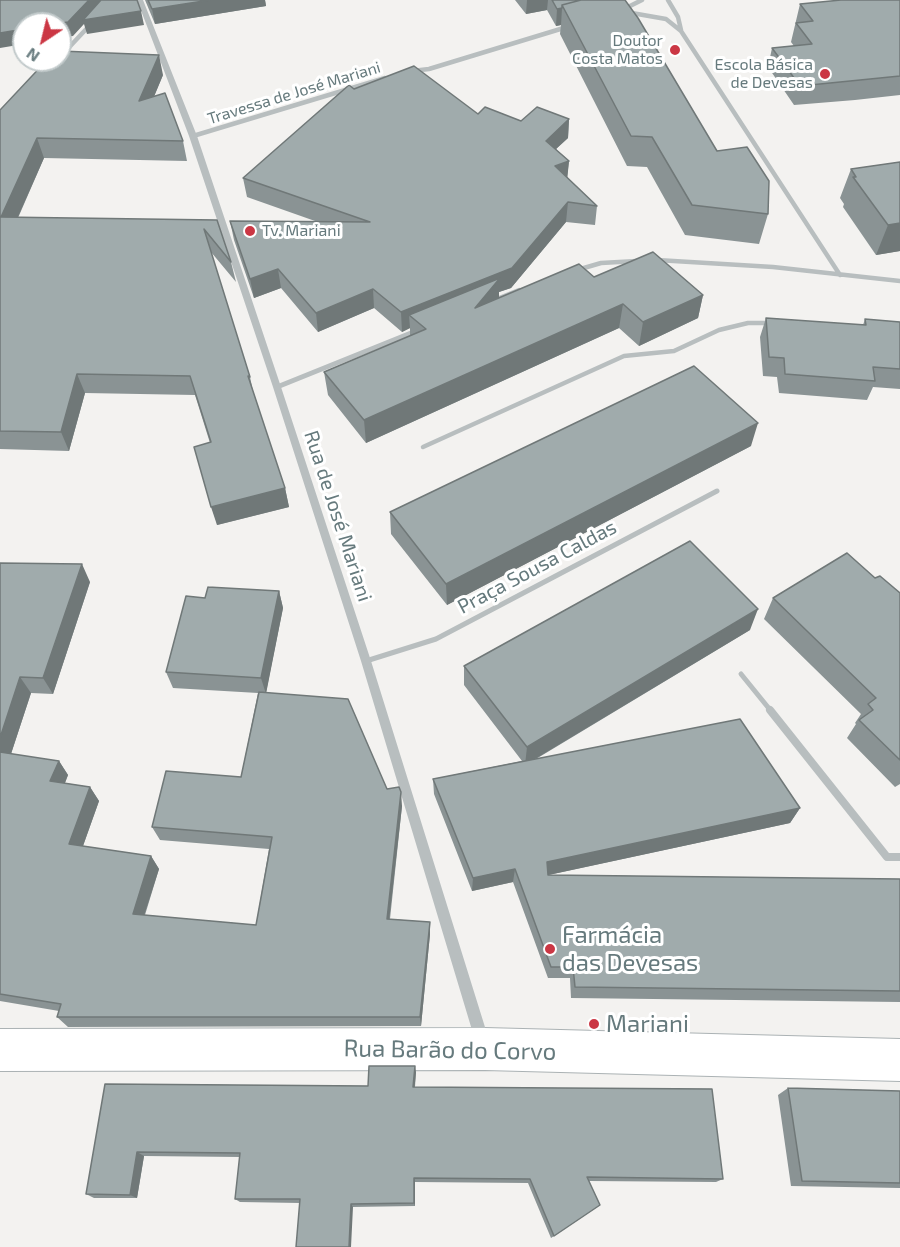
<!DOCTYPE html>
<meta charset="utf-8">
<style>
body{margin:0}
#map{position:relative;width:900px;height:1247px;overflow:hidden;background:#f3f2f0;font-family:"Exo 2",sans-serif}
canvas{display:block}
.north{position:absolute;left:12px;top:12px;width:60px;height:60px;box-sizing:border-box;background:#fff;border:2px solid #c2cacb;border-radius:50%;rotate:215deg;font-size:16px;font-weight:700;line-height:24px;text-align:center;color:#667a7d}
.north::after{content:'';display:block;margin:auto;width:21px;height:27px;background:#cb3744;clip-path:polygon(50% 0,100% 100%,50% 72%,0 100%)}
</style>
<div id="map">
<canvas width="900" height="1247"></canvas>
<div class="north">N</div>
</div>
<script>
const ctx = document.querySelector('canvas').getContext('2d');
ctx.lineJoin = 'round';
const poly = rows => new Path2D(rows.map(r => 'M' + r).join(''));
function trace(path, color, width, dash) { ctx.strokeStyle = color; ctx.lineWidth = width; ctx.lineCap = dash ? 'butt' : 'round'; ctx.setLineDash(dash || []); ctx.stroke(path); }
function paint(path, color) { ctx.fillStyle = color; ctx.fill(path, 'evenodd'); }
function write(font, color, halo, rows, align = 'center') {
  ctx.font = font + ' "Exo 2",sans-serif'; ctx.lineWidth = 6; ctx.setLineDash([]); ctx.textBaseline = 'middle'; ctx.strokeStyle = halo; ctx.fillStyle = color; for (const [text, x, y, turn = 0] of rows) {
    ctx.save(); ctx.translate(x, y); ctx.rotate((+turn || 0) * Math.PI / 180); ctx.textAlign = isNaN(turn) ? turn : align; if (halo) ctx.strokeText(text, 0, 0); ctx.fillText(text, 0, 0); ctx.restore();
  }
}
const secondary = poly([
 [485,1028,900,1039,900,1081,485,1070,0,1071,0,1029,485,1028]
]);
trace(secondary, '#abb2b4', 2);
trace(poly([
 [423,447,624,356,674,351,719,330,748,323,770,323]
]), '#b8bebf', 4.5);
trace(poly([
 [668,0,678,17,681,30],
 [622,10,642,0],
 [626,12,666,19,681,31,840,275],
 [60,57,90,25],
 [412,71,429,69,567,27],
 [193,136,385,78],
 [657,260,773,267,900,281],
 [577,270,601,263,637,261],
 [492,301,519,290]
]), '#b8bebf', 4.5);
trace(poly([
 [277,387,416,331],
 [366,661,436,639,717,491],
 [741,674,771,711]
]), '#b8bebf', 5);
trace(poly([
 [770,710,887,857,900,857]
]), '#b8bebf', 8);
paint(poly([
 [137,0,143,0,197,136,281,387,371,661,489,1040,487,1045,482,1047,477,1045,475,1040,361,661,273,387,189,136,137,0]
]), '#b8bebf');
paint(secondary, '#fff');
paint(poly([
 [145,0,265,0,266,6,155,24],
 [515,0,625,0,717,151,768,214,759,244,685,235,647,167,627,166,560,34,561,25,556,26,547,10,526,14],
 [900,0,900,95,855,100,794,105,768,67,772,48,794,46,791,42,800,4],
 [163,75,154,96,183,141,187,161,44,158,18,218,217,220,231,262,236,282,211,252,250,377,254,396,285,488,289,507,217,525,210,443,195,395,85,393,69,451,0,449,0,110],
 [354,89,478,114,521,121,569,119,568,138,556,149,569,161,567,177,597,206,595,225,566,222,511,288,499,292,499,298,594,277,703,295,698,318,639,346,619,328,366,443,328,395,324,372,410,336,410,328,402,332,374,308,318,332,281,288,254,298,234,240,230,221,315,221,247,197,243,178],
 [900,162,900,251,876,255,843,207,844,204,840,198,851,169],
 [766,318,863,325,865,319,900,322,900,389,873,387,867,400,779,393,777,377,763,376,760,337],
 [751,446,447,605,391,534,390,512],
 [0,563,90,582,53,694,31,693,11,754,59,761,68,775,65,783,90,787,99,801,83,846,151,856,159,869,145,915,256,925,269,849,160,840,152,827,241,777,258,693,173,688,166,672,205,598,279,591,283,608,266,692,387,789,402,806,390,919,430,922,430,934,421,1026,68,1027,57,1017,59,1011,0,1001],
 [875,578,900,593,900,784,895,787,847,738,856,724,855,723,861,714,764,619,773,598],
 [750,630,536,759,800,808,790,823,548,875,900,879,900,1002,571,998,570,978,548,978,513,882,472,891,434,794,433,779,522,761,464,685,464,666],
 [416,1072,415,1087,723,1179,716,1182,589,1181,600,1205,551,1238,528,1183,415,1182,415,1206,353,1207,300,1203,240,1202,235,1199,240,1157,144,1156,137,1198,94,1198,86,1194,105,1084,368,1086],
 [788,1088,900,1091,900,1188,791,1186,778,1095]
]), '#8a9394');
paint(poly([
 [89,0,114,0,141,11,144,25,87,34,84,24,73,36,60,38,60,24,55,24],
 [210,0,265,0,266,6,155,24,152,9],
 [527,0,548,0,547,10,526,14],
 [562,8,561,25,556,26,557,9],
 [24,29,24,44,0,48,0,33],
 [159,55,163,75,144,121,139,101],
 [569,119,568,138,544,160,546,141],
 [37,138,44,158,9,237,1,217],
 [569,161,567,181,555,166],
 [568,202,566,222,511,288,499,292,499,302,474,332,409,315,410,328,402,332,401,312],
 [900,223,900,251,876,255,888,225],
 [278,269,281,288,254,298,250,279],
 [373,289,374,308,318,332,316,313],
 [703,295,698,318,639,346,643,322],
 [623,304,619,328,366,443,364,420],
 [77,374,85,393,69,451,61,432],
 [758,423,751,446,447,605,446,584],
 [285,488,289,507,217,525,211,507],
 [82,564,90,582,53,694,43,678],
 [279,591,283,608,266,694,261,678],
 [758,609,750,630,525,765,527,747],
 [20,677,31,693,7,766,0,757,0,738],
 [59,761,68,775,60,795,50,781],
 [90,787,99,801,79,857,69,844],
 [401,792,402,806,388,930,387,919],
 [800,808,790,823,544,876,547,862],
 [151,856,159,869,141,925,133,914],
 [515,869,513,882,472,891,473,878],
 [430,922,430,934,421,1026,420,1017],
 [415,1066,416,1072,414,1093,413,1087],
 [137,1152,144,1156,137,1198,130,1195],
 [414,1178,415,1182,415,1206,414,1203],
 [351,1204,353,1207,351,1247,349,1247]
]), '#707878');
const building = poly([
 [0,0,89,0,68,22,55,24,24,24,24,29,0,33,0,0],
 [101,0,137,0,141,11,83,20,101,0],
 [148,0,210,0,152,9,148,0],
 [552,0,581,0,562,5,562,8,557,9,552,0],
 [581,0,625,0,638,18,717,151,747,147,769,181,768,214,692,205,652,137,631,136,562,5,581,0],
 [841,0,900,0,900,76,800,86,772,48,812,44,796,23,813,21,800,4,841,0],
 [60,51,159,55,139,101,165,93,183,141,37,138,1,217,217,220,231,262,204,229,250,377,248,376,285,488,211,507,194,447,211,442,190,376,77,374,61,432,0,431,0,110,47,60,60,60,60,51],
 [414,66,478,114,485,107,521,121,537,107,569,119,546,141,569,161,555,166,597,206,568,202,512,268,401,312,373,289,316,313,278,269,250,279,230,221,370,222,243,178,349,85,354,89,414,66],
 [900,162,900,223,888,225,853,177,856,177,851,169,900,162],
 [653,252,703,295,643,322,623,304,364,420,324,372,426,329,409,315,500,278,475,308,579,264,594,277,653,252],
 [766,318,866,325,865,319,900,322,900,369,873,367,875,381,785,374,784,358,769,357,766,318],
 [694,366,758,423,446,584,390,512,694,366],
 [690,541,758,609,527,747,464,666,690,541],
 [847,553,875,578,880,576,900,593,900,760,859,720,873,710,868,704,876,698,773,598,847,553],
 [0,563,82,564,43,678,20,677,0,738,0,563],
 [208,587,279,591,261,678,166,672,186,596,205,598,208,587],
 [259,692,348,699,387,789,399,787,401,792,387,919,430,922,420,1017,57,1017,61,1004,0,994,0,752,59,761,50,781,90,787,69,844,151,856,133,914,256,925,272,837,152,827,166,771,241,777,259,692],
 [740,719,800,808,547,862,548,875,900,879,900,991,575,987,573,967,551,967,515,869,473,878,433,779,740,719],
 [369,1066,415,1066,413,1087,712,1089,723,1179,587,1177,600,1205,554,1236,530,1179,414,1178,414,1203,351,1204,349,1247,296,1247,300,1199,235,1199,240,1153,137,1152,130,1195,86,1194,105,1084,368,1086,369,1066],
 [788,1088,900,1091,900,1183,802,1181,788,1088]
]);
paint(building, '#a0abac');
trace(building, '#707878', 1.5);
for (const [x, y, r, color] of [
 [675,50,6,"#cb3744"],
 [825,74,6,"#cb3744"],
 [250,231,6,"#cb3744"],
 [550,949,6,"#cb3744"],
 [594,1024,6,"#cb3744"]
]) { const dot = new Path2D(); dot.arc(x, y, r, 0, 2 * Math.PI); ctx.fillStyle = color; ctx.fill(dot); trace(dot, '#fff', 2); }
write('16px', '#667a7d', '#fff', [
 ["Doutor",663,41],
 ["Costa Matos",663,59],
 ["Escola Básica",813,65],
 ["de Devesas",813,83],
 ["Tv. Mariani",262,231,"left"]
], 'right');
write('16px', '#667a7d', '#fff', [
 ["Travessa de José Mariani",294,93,-17]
]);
write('20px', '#667a7d', '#fff', [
 ["Rua de José Mariani",338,516,72],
 ["Praça Sousa Caldas",537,567,-28]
]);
write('24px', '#667a7d', '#fff', [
 ["Farmácia",562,935],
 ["das Devesas",562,963],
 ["Mariani",606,1024]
], 'left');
write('24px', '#667a7d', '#fff', [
 ["Rua Barão do Corvo",450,1050,1]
]);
</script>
